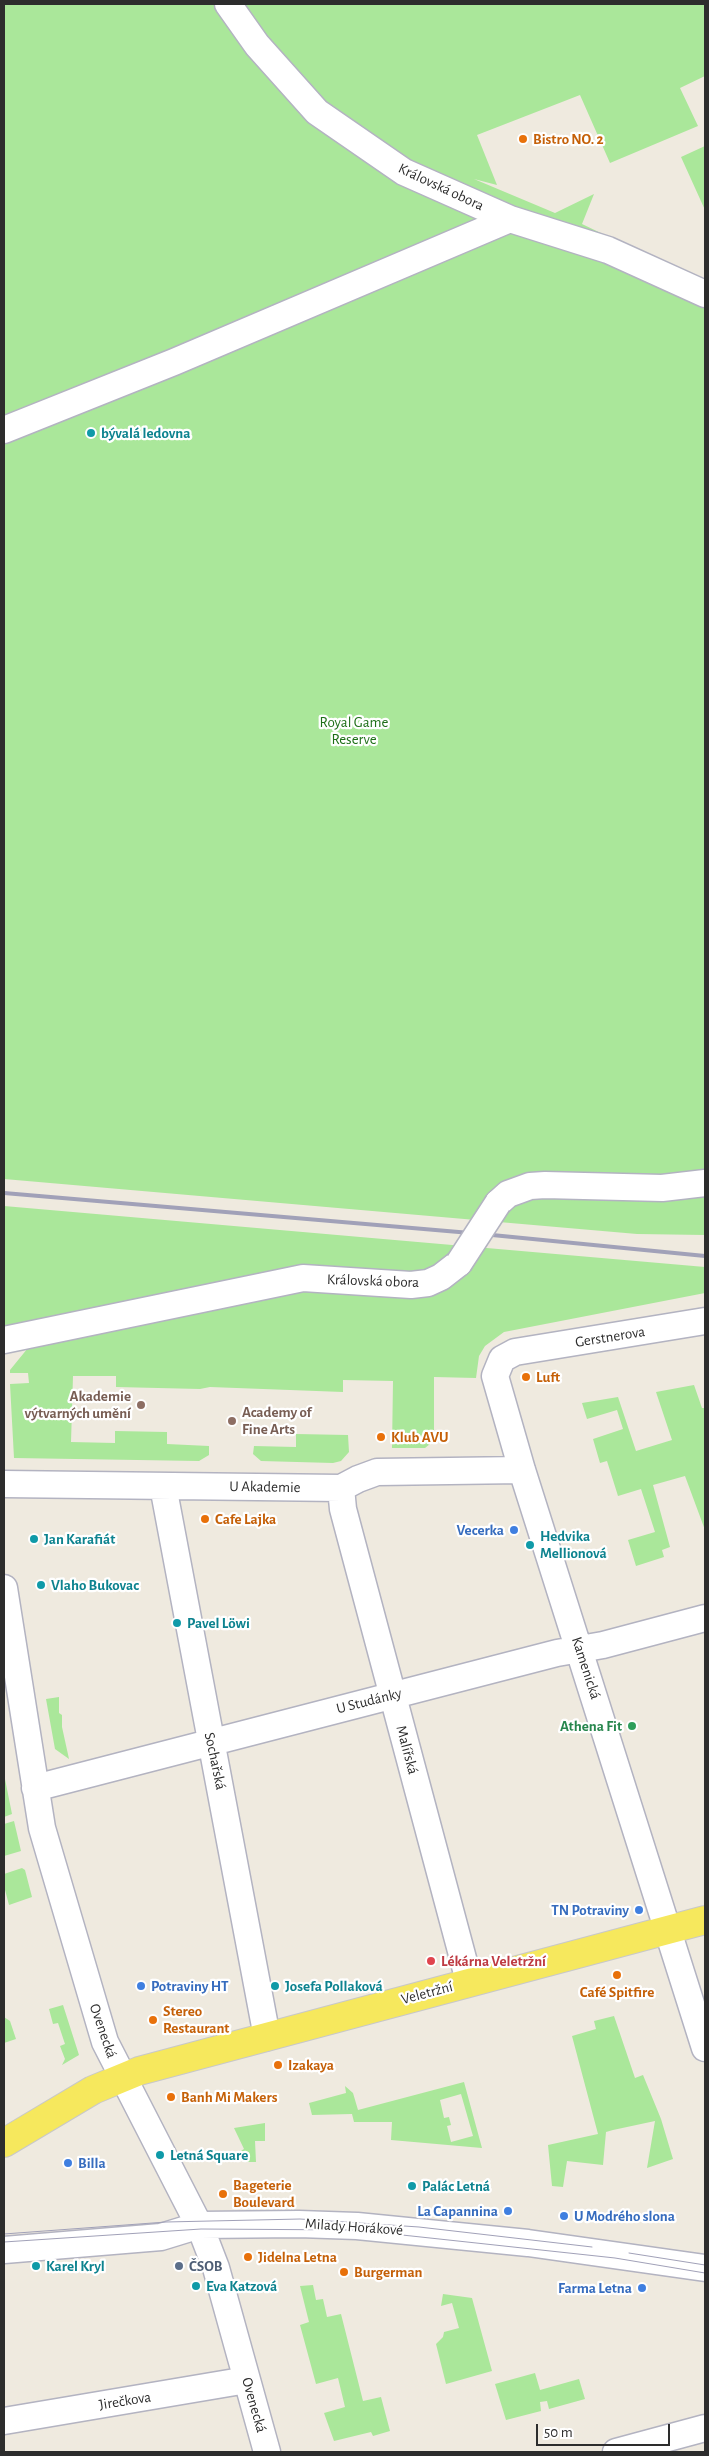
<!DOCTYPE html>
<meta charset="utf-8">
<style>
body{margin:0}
#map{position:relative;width:709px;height:2456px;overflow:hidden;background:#efeadf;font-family:"Alegreya Sans",sans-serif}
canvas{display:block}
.frame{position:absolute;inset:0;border:5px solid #2d2d2d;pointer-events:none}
.scale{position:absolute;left:536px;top:2424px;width:134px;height:22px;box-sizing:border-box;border:2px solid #2d2d2d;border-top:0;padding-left:6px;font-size:15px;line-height:18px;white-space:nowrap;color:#2d2d2d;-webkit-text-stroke:4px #fff;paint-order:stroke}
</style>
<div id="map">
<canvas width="709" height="2456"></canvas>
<div class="frame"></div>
<div class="scale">50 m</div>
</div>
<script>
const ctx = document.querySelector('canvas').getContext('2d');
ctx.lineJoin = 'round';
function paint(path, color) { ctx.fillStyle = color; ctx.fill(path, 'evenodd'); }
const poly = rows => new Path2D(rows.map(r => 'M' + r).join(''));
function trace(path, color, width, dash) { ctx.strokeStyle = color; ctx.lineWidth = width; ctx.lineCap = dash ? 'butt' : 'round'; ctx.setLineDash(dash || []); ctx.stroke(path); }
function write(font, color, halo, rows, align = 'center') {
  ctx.font = font + ' "Alegreya Sans",sans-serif'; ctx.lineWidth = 4.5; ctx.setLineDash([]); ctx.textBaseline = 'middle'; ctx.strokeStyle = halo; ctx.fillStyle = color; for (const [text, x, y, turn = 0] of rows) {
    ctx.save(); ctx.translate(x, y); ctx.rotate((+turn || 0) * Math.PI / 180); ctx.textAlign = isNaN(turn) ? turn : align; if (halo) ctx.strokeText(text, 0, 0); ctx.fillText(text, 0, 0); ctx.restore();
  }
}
paint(poly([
 [4,4,705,4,705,76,680,88,698,126,610,163,580,95,477,135,497,185,474,179,555,213,594,194,582,224,705,283,705,1235,637,1234,4,1179],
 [705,146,705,210,681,157],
 [4,1206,705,1267,705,1293,504,1332,485,1346,479,1356,476,1378,434,1377,434,1434,430,1444,425,1448,392,1448,393,1381,343,1380,343,1392,210,1387,200,1389,116,1387,116,1376,73,1376,71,1442,115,1443,115,1431,167,1432,167,1444,209,1446,209,1455,199,1461,14,1458,10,1384,29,1383,28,1373,10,1373,10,1370,32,1343,4,1347],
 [694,1385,702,1408,705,1408,705,1530,685,1476,653,1485,670,1547,662,1550,664,1557,636,1566,628,1540,655,1532,641,1489,618,1496,607,1461,600,1463,593,1439,623,1429,617,1410,587,1419,582,1403,618,1397,636,1451,672,1440,656,1392],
 [296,1434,348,1435,349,1452,341,1461,333,1463,261,1461,253,1454,254,1446,296,1447],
 [59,1697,59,1713,62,1715,62,1727,69,1759,55,1749,46,1699],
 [4,1774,12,1814,4,1817],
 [14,1821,21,1851,4,1856,4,1824],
 [22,1868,25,1870,32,1897,9,1905,4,1886,4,1874],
 [63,2005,79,2055,62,2065,65,2059,60,2046,65,2044,58,2023,53,2024,49,2009],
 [614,2016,635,2078,643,2075,661,2119,673,2159,647,2168,655,2121,613,2130,606,2132,603,2165,567,2161,563,2187,552,2186,548,2145,598,2134,572,2036,596,2029,594,2021],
 [4,2017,10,2021,16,2039,4,2043],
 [464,2082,482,2148,391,2140,392,2122,354,2122,352,2114,312,2115,309,2103,346,2093,345,2086,353,2093,358,2110],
 [461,2094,473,2136,451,2142,447,2126,451,2125,449,2117,444,2118,440,2100],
 [265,2123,265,2141,255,2141,256,2162,244,2162,239,2152,244,2149,234,2128],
 [313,2285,316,2300,323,2299,327,2317,341,2314,363,2401,381,2397,390,2431,373,2436,371,2432,334,2441,324,2413,345,2407,338,2378,316,2384,300,2325,309,2322,300,2286],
 [443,2294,472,2298,492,2371,446,2384,436,2344,443,2337,444,2332,459,2328,452,2303,441,2306],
 [535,2373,540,2390,579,2379,585,2399,549,2409,547,2401,540,2402,541,2411,506,2420,495,2384]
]), '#aae79a');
const minor = poly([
 [228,4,257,45,317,112,404,172,510,219,608,250,705,294],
 [4,430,174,362,510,219],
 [498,1203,508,1194,530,1186,545,1185,662,1188,705,1183],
 [705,1321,515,1352,502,1359,495,1376,522,1470,705,2048],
 [4,1340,303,1278,411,1285,428,1283,441,1277,459,1263],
 [4,1484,341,1488,358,1479,377,1472,522,1470],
 [163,1486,267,2037],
 [341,1488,343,1509,469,1981],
 [4,1588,42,1828,105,2042,201,2229,216,2268,267,2452],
 [35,1788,557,1653,603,1645,705,1618],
 [4,2250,161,2237,200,2225,299,2224,357,2226,528,2243,705,2268],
 [4,2421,247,2380],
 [616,2452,705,2428]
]);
const major = poly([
 [4,2143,93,2090,139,2071,705,1920]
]);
trace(minor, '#b3b3c1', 29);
trace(major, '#c8c8c8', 30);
trace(minor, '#fff', 26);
trace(major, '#f6e85d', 28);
trace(poly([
 [4,2234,166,2222,300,2219,419,2227,592,2247],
 [4,2242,201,2229,356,2230,615,2258,705,2273],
 [629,2253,705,2265]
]), '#a1a1b8', 1);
trace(poly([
 [4,1193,482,1234,705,1256]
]), '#a1a1b8', 4);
const minorBridge = poly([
 [459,1263,498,1203]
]);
trace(minorBridge, '#b3b3c1', 29, []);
trace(minorBridge, '#fff', 26);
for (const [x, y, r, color] of [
 [523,139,5,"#e8710a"],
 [91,433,5,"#0f9aa8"],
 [526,1377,5,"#e8710a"],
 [141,1405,5,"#8d6e63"],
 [232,1421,5,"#8d6e63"],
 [381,1437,5,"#e8710a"],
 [205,1519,5,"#e8710a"],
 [514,1530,5,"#3f7fe0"],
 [34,1539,5,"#0f9aa8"],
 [530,1545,5,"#0f9aa8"],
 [41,1585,5,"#0f9aa8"],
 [177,1623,5,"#0f9aa8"],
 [632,1726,5,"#2e9e5b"],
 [639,1910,5,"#3f7fe0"],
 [431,1961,5,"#e0444e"],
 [617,1975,5,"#e8710a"],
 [141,1986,5,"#3f7fe0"],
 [275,1986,5,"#0f9aa8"],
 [153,2020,5,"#e8710a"],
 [278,2065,5,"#e8710a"],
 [171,2097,5,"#e8710a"],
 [160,2155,5,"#0f9aa8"],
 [68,2163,5,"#3f7fe0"],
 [412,2186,5,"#0f9aa8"],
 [223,2194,5,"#e8710a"],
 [508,2211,5,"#3f7fe0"],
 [564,2216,5,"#3f7fe0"],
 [248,2257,5,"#e8710a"],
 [36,2266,5,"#0f9aa8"],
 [179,2266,5,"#5c6f8a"],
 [344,2272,5,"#e8710a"],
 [196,2286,5,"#0f9aa8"],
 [642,2288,5,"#3f7fe0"]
]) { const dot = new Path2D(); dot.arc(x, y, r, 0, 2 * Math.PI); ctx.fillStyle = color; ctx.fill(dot); trace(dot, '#fff', 2); }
write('bold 15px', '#c56008', '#fff', [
 ["Bistro NO. 2",533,139],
 ["Luft",536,1377],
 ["Klub AVU",391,1437],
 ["Cafe Lajka",215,1519],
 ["Café Spitfire",617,1992,"center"],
 ["Stereo",163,2011],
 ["Restaurant",163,2028],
 ["Izakaya",288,2065],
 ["Banh Mi Makers",181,2097],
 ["Bageterie",233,2185],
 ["Boulevard",233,2202],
 ["Jidelna Letna",258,2257],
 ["Burgerman",354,2272]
], 'left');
write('15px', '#2d2d2d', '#fff', [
 ["Královská obora",441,187,25],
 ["Královská obora",373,1281,2],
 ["Gerstnerova",610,1337,-9],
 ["U Akademie",265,1487,1],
 ["Kamenická",586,1668,72],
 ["U Studánky",369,1701,-14],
 ["Malířská",407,1750,75],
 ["Sochařská",215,1761,78],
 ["Veletržní",427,1993,-15],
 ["Ovenecká",103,2031,71],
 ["Milady Horákové",354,2227,4],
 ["Jirečkova",125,2401,-9],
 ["Ovenecká",254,2405,74]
]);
write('bold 15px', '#0d838f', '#fff', [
 ["bývalá ledovna",101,433],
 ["Hedvika",540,1536],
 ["Mellionová",540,1553],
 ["Jan Karafiát",44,1539],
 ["Vlaho Bukovac",51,1585],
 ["Pavel Löwi",187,1623],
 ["Josefa Pollaková",285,1986],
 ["Letná Square",170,2155],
 ["Palác Letná",422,2186],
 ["Karel Kryl",46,2266],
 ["Eva Katzová",206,2286]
], 'left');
write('15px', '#1e6f18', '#fff', [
 ["Royal Game",354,722],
 ["Reserve",354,739]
]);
write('bold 15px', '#785e54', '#fff', [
 ["Akademie",131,1396],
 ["výtvarných umění",131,1413],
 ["Academy of",242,1412,"left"],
 ["Fine Arts",242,1429,"left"]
], 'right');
write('bold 15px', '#366cbe', '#fff', [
 ["Vecerka",504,1530],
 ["TN Potraviny",629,1910],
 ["Potraviny HT",151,1986,"left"],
 ["Billa",78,2163,"left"],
 ["La Capannina",498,2211],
 ["U Modrého slona",574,2216,"left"],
 ["Farma Letna",632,2288]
], 'right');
write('bold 15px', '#27864d', '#fff', [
 ["Athena Fit",622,1726]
], 'right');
write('bold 15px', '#be3a42', '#fff', [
 ["Lékárna Veletržní",441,1961]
], 'left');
write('bold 15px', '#4e5e75', '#fff', [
 ["ČSOB",189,2266]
], 'left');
</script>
